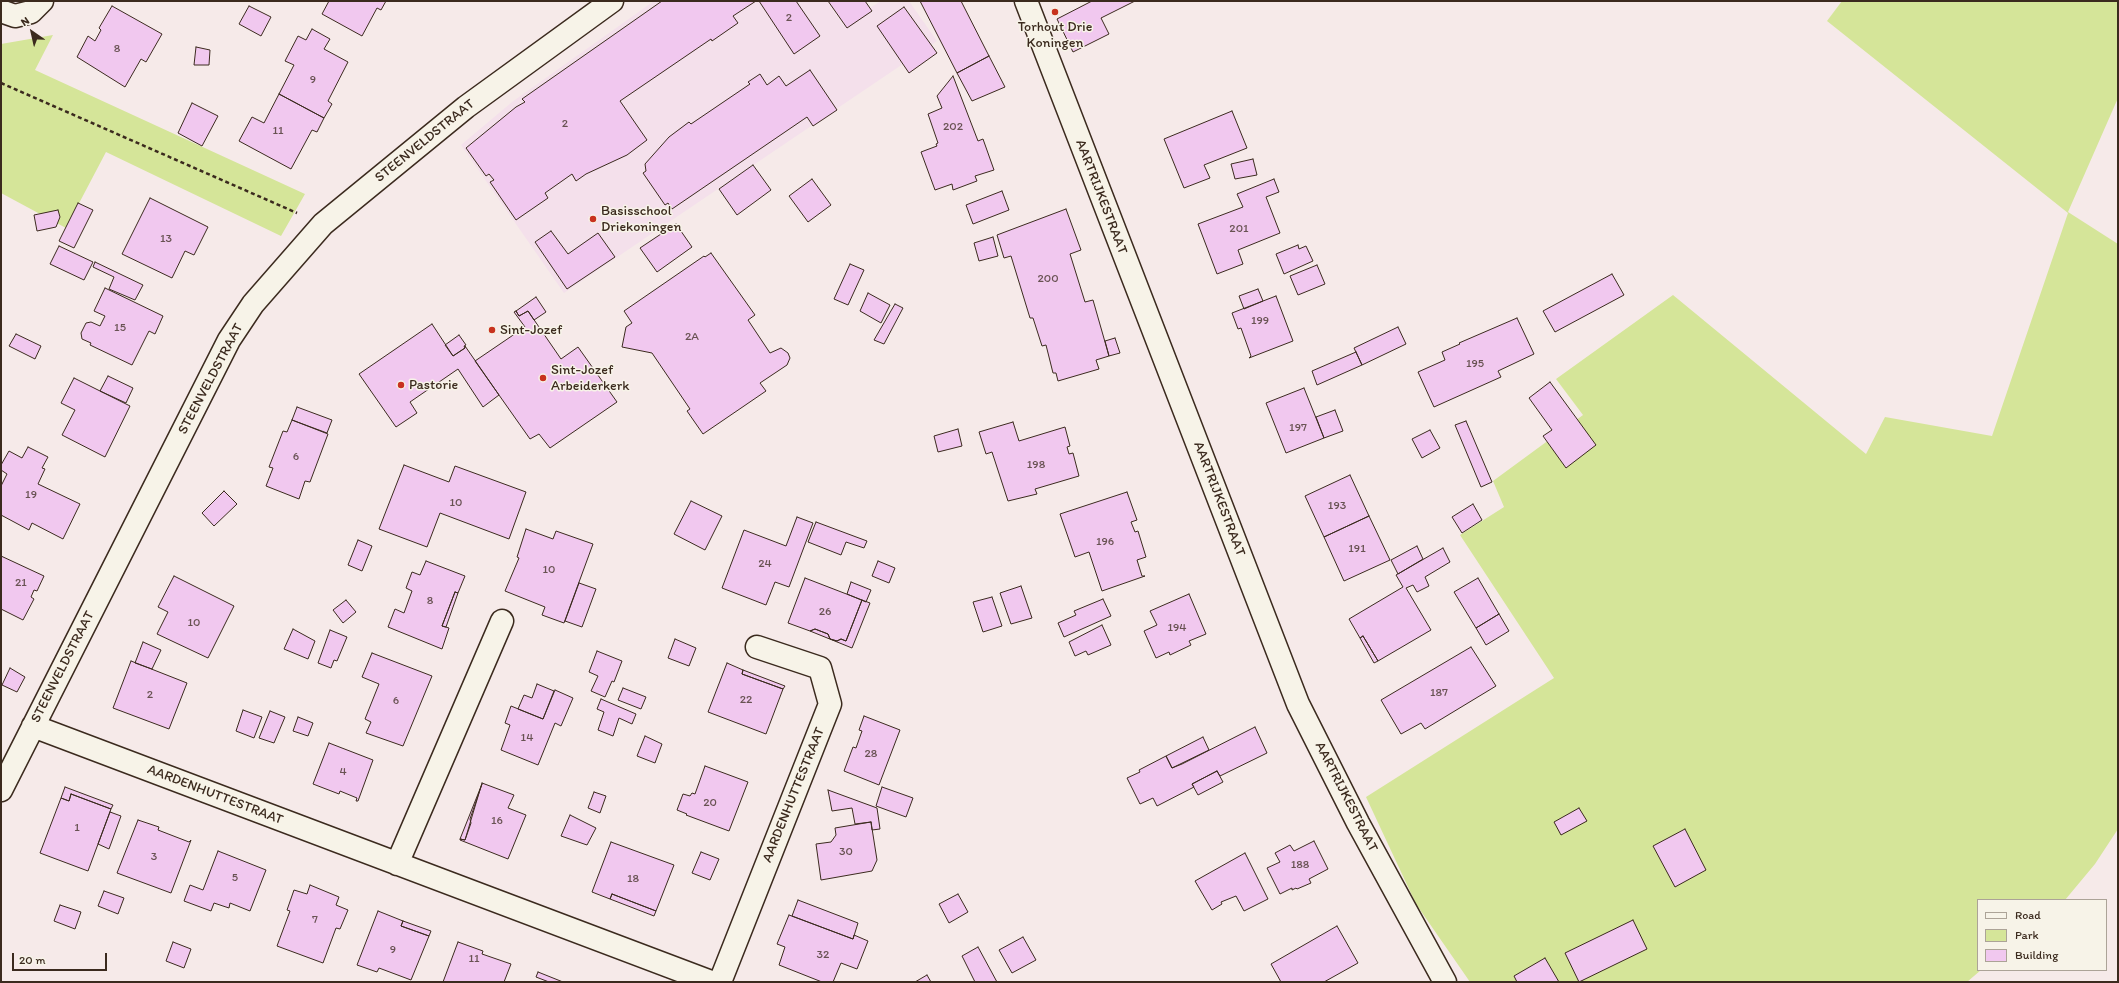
<!DOCTYPE html>
<style>
body{margin:0}
#map{position:relative;width:2119px;height:983px;overflow:hidden;background:#f6eae9;font-family:Itim,sans-serif}
canvas{display:block}
.frame{position:absolute;inset:0;border:2px solid #3b2a1e;pointer-events:none}
.legend{position:absolute;left:1977px;top:899px;width:130px;height:72px;box-sizing:border-box;background:#f7f3e8;border:1px solid #aca397;margin:0;padding:5px 7px;list-style:none;font-size:12px;color:#3b2a1e}
.legend li{display:flex;align-items:center;gap:8px;height:20px}
.legend b{width:20px;border:1px solid #aca397}
.north{position:absolute;left:12px;top:12px;width:40px;height:40px;-webkit-text-stroke:3px #f7f3e8;paint-order:stroke;rotate:326deg;font-size:11px;font-weight:700;line-height:16px;text-align:center;color:#3b2a1e}
.north::after{content:'';display:block;margin:auto;width:14px;height:18px;background:#3b2a1e;clip-path:polygon(50% 0,100% 100%,50% 72%,0 100%)}
.scale{position:absolute;left:12px;top:953px;width:95px;height:18px;box-sizing:border-box;border:2px solid #3b2a1e;border-top:0;padding-left:5px;font-size:12px;line-height:14px;white-space:nowrap;color:#3b2a1e;-webkit-text-stroke:3px #f7f3e8;paint-order:stroke}
</style>
<div id="map">
<canvas width="2119" height="983"></canvas>
<div class="frame"></div>
<ul class="legend">
<li><b style="height:5px;background:#f7f3e8"></b>Road</li>
<li><b style="height:11px;background:#d5e599"></b>Park</li>
<li><b style="height:11px;background:#f1c8ef"></b>Building</li>
</ul>
<div class="north">N</div>
<div class="scale">20 m</div>
</div>
<script>
const ctx = document.querySelector('canvas').getContext('2d');
ctx.lineJoin = 'round';
function paint(path, color) { ctx.fillStyle = color; ctx.fill(path, 'evenodd'); }
const poly = rows => new Path2D(rows.map(r => 'M' + r).join(''));
function trace(path, color, width, dash) { ctx.strokeStyle = color; ctx.lineWidth = width; ctx.lineCap = dash ? 'butt' : 'round'; ctx.setLineDash(dash || []); ctx.stroke(path); }
function write(font, color, halo, rows, align = 'center') {
  ctx.font = font + ' Itim,sans-serif'; ctx.lineWidth = 3; ctx.setLineDash([]); ctx.textBaseline = 'middle'; ctx.strokeStyle = halo; ctx.fillStyle = color; for (const [text, x, y, turn = 0] of rows) {
    ctx.save(); ctx.translate(x, y); ctx.rotate((+turn || 0) * Math.PI / 180); ctx.textAlign = isNaN(turn) ? turn : align; if (halo) ctx.strokeText(text, 0, 0); ctx.fillText(text, 0, 0); ctx.restore();
  }
}
paint(poly([
 [654,1,827,1,843,25,881,1,909,1,937,41,564,293,461,145,512,102]
]), '#f4e0eb');
paint(poly([
 [1842,1,2118,1,2118,98,2068,212,2118,244,2118,829,2095,864,2065,900,1978,900,1978,970,1981,970,1967,982,1470,982,1416,904,1366,797,1554,678,1460,535,1504,507,1493,481,1583,415,1556,379,1673,295,1866,454,1885,417,1992,436,2068,213,1827,21],
 [53,35,35,70,305,194,281,236,106,152,66,228,1,193,1,44]
]), '#d5e599');
const building = poly([
 [329,1,386,1,381,10,377,8,362,36,322,14,329,1],
 [662,1,756,1,733,16,738,23,712,41,711,39,620,101,647,140,627,155,586,174,576,181,572,174,545,193,548,198,516,220,490,182,494,180,489,174,486,176,466,148,516,107,525,102,522,99,662,1],
 [759,1,796,1,820,36,794,54,759,1],
 [828,1,865,1,872,11,847,28,828,1],
 [920,1,961,1,989,56,957,73,920,1],
 [1092,1,1135,1,1101,18,1109,34,1073,52,1057,19,1092,1],
 [112,6,162,34,146,62,141,59,125,87,77,57,88,36,95,41,101,30,99,28,112,6],
 [249,6,271,17,261,36,239,24,249,6],
 [904,7,937,53,909,73,877,26,904,7],
 [312,29,330,39,324,49,348,62,328,101,332,104,324,118,279,94,294,65,285,61,298,36,306,40,312,29],
 [196,47,210,50,209,65,194,65,196,47],
 [989,56,1005,87,972,101,957,73,989,56],
 [810,70,837,110,813,126,807,117,672,209,668,203,665,205,643,173,646,171,645,164,669,137,689,122,691,124,750,84,748,82,760,74,767,85,779,76,786,86,810,70],
 [953,76,978,141,983,139,994,170,975,176,977,181,953,190,952,184,935,190,921,152,937,146,936,144,938,143,928,114,942,108,937,96,953,76],
 [279,94,324,118,317,132,312,130,291,169,239,141,252,117,264,123,279,94],
 [192,103,218,116,202,146,178,133,192,103],
 [1232,111,1247,148,1204,165,1210,178,1184,188,1164,139,1232,111],
 [1253,159,1257,175,1235,179,1231,164,1253,159],
 [753,165,771,190,737,215,719,189,753,165],
 [812,179,831,205,808,222,789,196,812,179],
 [1274,179,1279,192,1266,197,1280,233,1238,250,1243,264,1217,274,1198,224,1243,207,1237,194,1274,179],
 [1002,191,1009,210,973,224,966,205,1002,191],
 [150,198,208,227,194,255,185,251,172,278,122,254,150,198],
 [78,203,93,210,74,248,59,241,78,203],
 [1066,209,1081,250,1070,254,1085,302,1093,300,1109,356,1096,360,1099,369,1058,381,1056,373,1053,373,1046,345,1042,346,1033,318,1030,318,1011,256,1004,258,997,235,1066,209],
 [58,210,60,217,56,227,37,231,34,215,58,210],
 [676,224,692,247,657,272,640,248,676,224],
 [551,231,568,254,598,233,615,257,567,289,535,242,551,231],
 [993,237,998,256,979,261,974,243,993,237],
 [1298,245,1299,249,1306,246,1313,261,1284,274,1276,254,1298,245],
 [59,246,93,262,84,280,50,264,59,246],
 [711,253,755,315,748,320,770,353,781,348,788,353,790,358,787,365,760,383,766,391,703,434,687,411,690,409,652,353,622,347,626,327,632,323,624,311,704,256,705,257,711,253],
 [95,262,143,285,135,300,109,289,114,277,93,267,95,262],
 [850,264,864,270,848,305,834,299,850,264],
 [1317,265,1325,284,1298,295,1290,276,1317,265],
 [1612,274,1624,295,1555,332,1543,311,1612,274],
 [105,288,163,316,155,334,149,331,132,365,90,345,91,343,82,339,81,333,86,323,91,322,100,326,105,316,94,311,105,288],
 [1258,289,1263,301,1244,309,1239,296,1258,289],
 [868,293,890,305,881,323,860,311,868,293],
 [1276,296,1293,341,1249,358,1251,356,1241,328,1238,329,1232,313,1276,296],
 [536,297,546,312,534,320,528,311,519,316,516,311,536,297],
 [895,304,903,308,884,344,874,340,895,304],
 [516,311,519,316,528,311,561,359,578,347,617,402,550,448,539,434,530,439,475,361,525,327,514,312,516,311],
 [1517,318,1534,354,1498,371,1501,377,1434,407,1418,372,1445,360,1442,352,1460,344,1459,343,1517,318],
 [432,324,453,356,465,348,465,346,499,395,483,407,458,369,410,402,417,413,396,427,359,374,432,324],
 [1398,327,1406,344,1362,365,1354,348,1398,327],
 [16,334,41,346,35,359,9,346,16,334],
 [459,335,466,345,464,346,465,348,453,356,445,345,459,335],
 [1115,338,1120,353,1109,356,1105,341,1115,338],
 [1356,352,1362,365,1317,385,1312,371,1356,352],
 [108,376,133,388,126,403,100,391,108,376],
 [74,378,130,406,105,457,62,435,75,410,61,403,74,378],
 [1550,382,1596,445,1566,468,1543,436,1552,430,1529,398,1550,382],
 [1304,388,1324,438,1286,453,1266,403,1304,388],
 [297,407,332,420,327,433,292,420,297,407],
 [1335,410,1343,431,1324,438,1316,417,1335,410],
 [292,420,328,434,310,482,305,481,299,499,266,486,273,468,269,467,283,431,287,432,292,420],
 [1466,421,1492,482,1481,487,1455,425,1466,421],
 [1013,422,1019,441,1065,427,1070,446,1067,447,1069,454,1073,453,1079,476,1035,489,1037,494,1008,501,992,452,986,454,979,432,1013,422],
 [958,429,962,446,938,452,934,436,958,429],
 [1430,430,1440,448,1422,458,1412,439,1430,430],
 [28,447,48,457,42,468,45,469,38,484,80,504,63,539,32,523,29,530,1,515,1,486,7,474,1,470,1,465,9,451,22,458,28,447],
 [404,465,449,482,455,466,526,492,509,539,440,513,427,547,379,529,404,465],
 [1350,475,1369,516,1324,537,1305,496,1350,475],
 [224,491,237,504,214,526,202,513,224,491],
 [1127,492,1137,520,1131,522,1135,532,1138,531,1146,557,1137,560,1142,576,1145,576,1102,591,1089,552,1075,557,1060,514,1127,492],
 [691,501,722,516,705,550,674,534,691,501],
 [1473,504,1482,520,1462,533,1452,517,1473,504],
 [1369,516,1390,560,1344,581,1324,537,1369,516],
 [797,517,813,523,789,587,775,582,766,605,722,588,744,530,786,546,797,517],
 [816,522,867,541,864,548,846,542,841,555,808,542,816,522],
 [526,529,553,539,556,531,593,544,564,623,542,615,545,607,505,591,519,558,517,557,526,529],
 [358,540,372,546,362,571,348,565,358,540],
 [1417,546,1423,559,1398,574,1391,560,1417,546],
 [1443,548,1450,562,1425,577,1429,586,1417,592,1413,585,1406,588,1431,630,1378,661,1363,636,1360,638,1349,619,1403,587,1396,575,1443,548],
 [1,556,44,576,37,591,34,590,31,597,34,599,23,620,1,609,1,556],
 [426,561,465,576,458,593,455,592,442,626,449,628,442,649,388,627,395,609,404,613,412,591,406,588,412,572,420,575,426,561],
 [878,561,895,568,889,583,872,576,878,561],
 [174,576,234,606,208,658,157,634,168,612,158,607,174,576],
 [805,578,862,600,846,641,841,639,837,641,830,639,828,634,815,629,810,631,788,623,805,578],
 [1478,578,1499,614,1476,628,1454,592,1478,578],
 [851,582,871,590,866,602,847,594,851,582],
 [579,583,596,589,582,627,565,621,579,583],
 [1021,586,1032,618,1011,624,1000,593,1021,586],
 [455,592,458,593,446,627,442,626,455,592],
 [1189,594,1206,634,1189,641,1191,645,1170,655,1169,652,1156,658,1144,631,1157,625,1150,611,1189,594],
 [992,597,1002,626,983,632,973,602,992,597],
 [1103,599,1111,616,1064,637,1058,623,1076,615,1074,611,1103,599],
 [346,600,356,612,343,623,333,610,346,600],
 [862,600,870,603,852,648,810,631,815,629,828,634,830,639,837,641,841,639,846,641,862,600],
 [1499,614,1509,631,1486,645,1476,628,1499,614],
 [1102,625,1111,645,1088,655,1086,651,1075,656,1069,642,1102,625],
 [293,629,315,641,308,659,284,649,293,629],
 [330,630,347,637,337,661,334,660,331,668,318,663,330,630],
 [1363,636,1378,661,1374,663,1360,638,1363,636],
 [675,639,696,648,689,666,668,658,675,639],
 [143,642,161,650,152,669,135,663,143,642],
 [1471,647,1496,686,1425,729,1421,723,1401,734,1381,700,1471,647],
 [597,651,622,661,614,682,612,681,605,697,591,691,598,676,589,672,597,651],
 [372,653,432,676,403,746,366,733,371,722,365,719,379,684,362,677,372,653],
 [131,661,187,683,169,729,113,708,131,661],
 [727,663,743,670,742,674,783,689,766,734,708,712,727,663],
 [10,668,25,677,17,692,2,685,10,668],
 [743,670,785,686,783,689,742,674,743,670],
 [537,684,554,691,543,719,518,709,524,695,532,698,537,684],
 [623,688,646,697,641,709,618,700,623,688],
 [555,690,573,698,561,726,555,723,538,765,501,750,510,725,505,723,511,706,543,719,555,690],
 [601,699,636,714,632,724,619,718,613,736,598,730,604,712,597,709,601,699],
 [243,710,262,717,254,738,236,731,243,710],
 [270,711,285,717,274,743,259,738,270,711],
 [864,716,900,730,879,785,844,771,853,747,856,748,862,731,859,730,864,716],
 [298,717,313,723,308,736,293,731,298,717],
 [1255,727,1267,753,1220,776,1217,771,1192,784,1194,787,1157,806,1153,798,1140,804,1127,778,1140,772,1139,770,1166,756,1172,768,1182,764,1255,727],
 [645,736,662,744,655,763,637,756,645,736],
 [1203,737,1209,750,1172,768,1166,756,1203,737],
 [329,743,373,760,358,801,356,801,357,798,340,791,339,794,313,784,329,743],
 [705,766,748,782,729,831,686,815,687,814,677,810,683,794,690,796,692,793,695,794,705,766],
 [1217,771,1223,782,1198,795,1192,784,1217,771],
 [482,783,514,795,508,808,526,815,508,859,460,840,460,839,465,840,482,783],
 [482,784,470,819,471,823,465,840,460,839,482,784],
 [65,787,113,805,111,809,71,794,69,801,61,798,65,787],
 [882,787,913,798,906,817,876,806,882,787],
 [828,790,877,808,880,829,872,830,871,822,855,824,852,808,832,811,828,790],
 [594,792,606,796,600,813,588,808,594,792],
 [71,794,111,809,88,871,40,853,61,798,69,801,71,794],
 [1579,808,1587,821,1561,835,1554,822,1579,808],
 [110,812,121,816,109,849,98,844,110,812],
 [570,815,596,828,587,845,561,836,570,815],
 [138,820,159,827,158,830,189,842,191,840,171,893,117,873,138,820],
 [871,822,877,860,872,871,821,880,816,844,831,842,836,835,835,828,871,822],
 [1685,829,1706,870,1675,887,1653,846,1685,829],
 [1314,841,1328,869,1309,879,1311,883,1297,889,1296,888,1292,890,1292,888,1280,894,1267,868,1280,862,1275,853,1290,845,1294,851,1314,841],
 [611,842,674,865,656,911,612,894,610,899,592,892,611,842],
 [218,851,266,870,250,911,230,903,229,908,214,903,211,911,184,901,190,885,203,890,218,851],
 [701,852,719,859,710,880,692,873,701,852],
 [1245,853,1268,899,1244,911,1236,896,1221,902,1222,904,1212,910,1195,881,1245,853],
 [310,885,339,897,336,905,348,910,340,929,336,928,323,963,277,946,290,911,287,910,294,890,307,894,310,885],
 [104,891,124,898,118,914,98,906,104,891],
 [612,894,656,911,654,916,610,899,612,894],
 [958,894,968,912,949,923,939,904,958,894],
 [798,900,858,923,853,939,792,916,798,900],
 [60,905,81,912,75,929,54,921,60,905],
 [378,911,403,921,401,926,429,936,411,980,379,968,377,972,357,965,378,911],
 [789,915,853,939,854,935,868,941,857,969,841,963,833,982,822,982,779,965,785,947,777,944,789,915],
 [1633,920,1647,949,1579,982,1565,953,1633,920],
 [403,921,431,931,429,936,401,926,403,921],
 [1337,926,1358,963,1324,982,1281,982,1271,964,1337,926],
 [1023,937,1036,960,1012,973,999,950,1023,937],
 [173,942,191,949,184,968,166,961,173,942],
 [458,942,483,951,482,954,511,964,504,982,443,982,458,942],
 [978,947,997,982,975,982,962,956,978,947],
 [1545,958,1559,982,1517,982,1514,976,1545,958],
 [538,972,563,982,549,982,536,977,538,972],
 [927,975,931,982,915,982,927,975]
]);
paint(building, '#f1c8ef');
trace(building, '#3b2a1e', 1);
const minor = poly([
 [1026,1,1298,704,1358,823,1445,982],
 [1,11,15,16,31,12,42,1],
 [33,726,711,982],
 [1,790,229,340,253,304,323,224,466,107,612,1],
 [397,864,502,621],
 [720,982,830,704,820,668,757,647]
]);
trace(minor, '#3b2a1e', 25);
trace(poly([
 [1,83,297,213]
]), '#3b2a1e', 2.5, [4, 3]);
trace(minor, '#f7f3e8', 22);
for (const [x, y, r, color] of [
 [1055,12,4,"#c8321e"],
 [593,219,4,"#c8321e"],
 [492,330,4,"#c8321e"],
 [543,378,4,"#c8321e"],
 [401,385,4,"#c8321e"]
]) { const dot = new Path2D(); dot.arc(x, y, r, 0, 2 * Math.PI); ctx.fillStyle = color; ctx.fill(dot); trace(dot, '#f7f3e8', 1.5); }
write('12px', '#685252', null, [
 ["2",789,18],
 ["8",117,49],
 ["9",313,80],
 ["2",565,124],
 ["202",953,127],
 ["11",278,131],
 ["201",1239,229],
 ["13",166,239],
 ["200",1048,279],
 ["199",1260,321],
 ["15",120,328],
 ["2A",692,337],
 ["195",1475,364],
 ["197",1298,428],
 ["6",296,457],
 ["198",1036,465],
 ["19",31,495],
 ["10",456,503],
 ["193",1337,506],
 ["196",1105,542],
 ["191",1357,549],
 ["24",765,564],
 ["10",549,570],
 ["21",21,583],
 ["8",430,601],
 ["26",825,612],
 ["10",194,623],
 ["194",1177,628],
 ["187",1439,693],
 ["2",150,695],
 ["22",746,700],
 ["6",396,701],
 ["14",527,738],
 ["28",871,754],
 ["4",343,772],
 ["20",710,803],
 ["16",497,821],
 ["1",77,828],
 ["30",846,852],
 ["3",154,857],
 ["188",1300,865],
 ["5",235,878],
 ["18",633,879],
 ["7",315,920],
 ["9",393,950],
 ["32",823,955],
 ["11",474,959]
]);
write('14px', '#3b2a1e', '#f7f3e8', [
 ["Torhout Drie",1055,27,"center"],
 ["Koningen",1055,43,"center"],
 ["Basisschool",601,211],
 ["Driekoningen",601,227],
 ["Sint-Jozef",500,330],
 ["Sint-Jozef",551,370],
 ["Arbeiderkerk",551,386],
 ["Pastorie",409,385]
], 'left');
write('14px', '#3b2a1e', '#f7f3e8', [
 ["STEENVELDSTRAAT",425,141,-39],
 ["AARTRIJKESTRAAT",1101,197,69],
 ["STEENVELDSTRAAT",211,379,-62],
 ["AARTRIJKESTRAAT",1219,499,69],
 ["STEENVELDSTRAAT",63,667,-63],
 ["AARDENHUTTESTRAAT",215,795,21],
 ["AARDENHUTTESTRAAT",794,795,-68],
 ["AARTRIJKESTRAAT",1346,797,63]
]);
</script>
